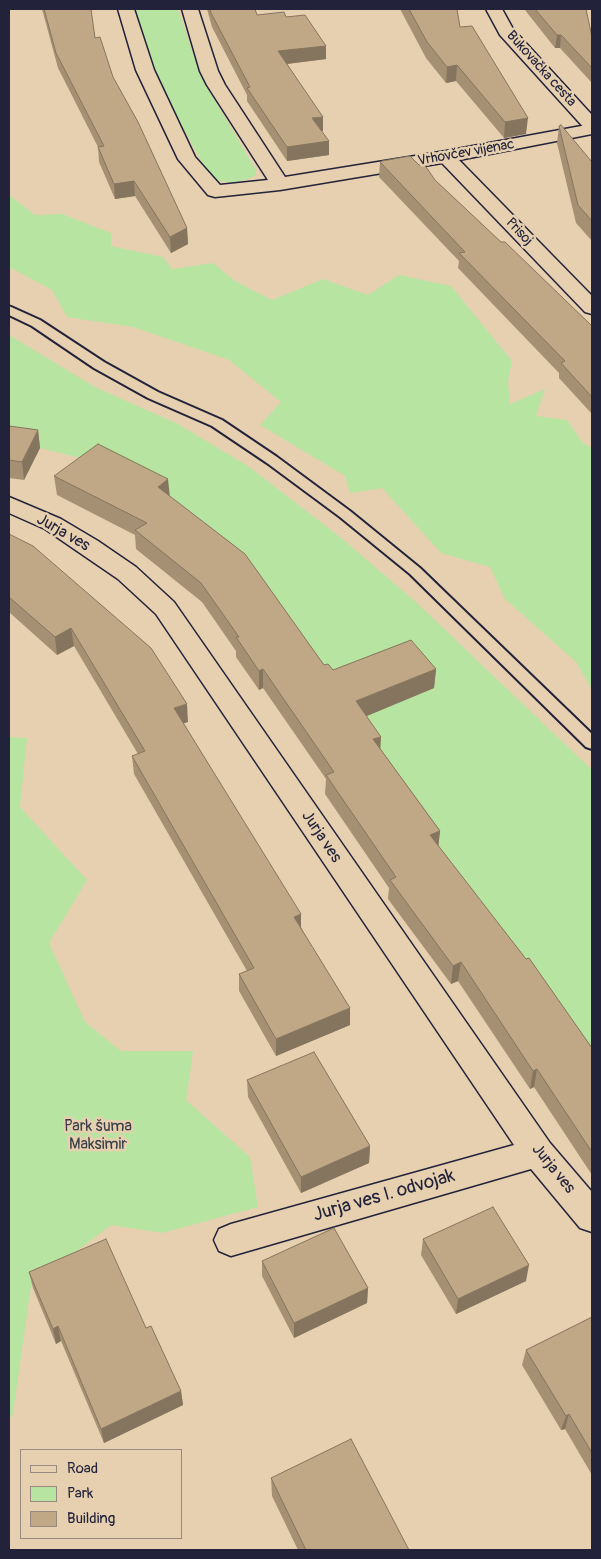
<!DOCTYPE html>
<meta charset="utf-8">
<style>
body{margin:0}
#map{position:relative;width:601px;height:1559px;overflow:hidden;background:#e6d0af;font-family:Pangolin,sans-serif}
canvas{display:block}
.frame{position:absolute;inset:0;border:10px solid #22223b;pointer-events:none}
.legend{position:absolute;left:20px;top:1449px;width:162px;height:90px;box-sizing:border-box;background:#e6d0af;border:1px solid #988a81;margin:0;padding:6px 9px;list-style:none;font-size:15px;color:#22223b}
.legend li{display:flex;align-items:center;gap:10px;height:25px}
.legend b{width:25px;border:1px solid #988a81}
</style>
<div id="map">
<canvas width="601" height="1559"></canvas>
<div class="frame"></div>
<ul class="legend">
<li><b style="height:6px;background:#e6d0af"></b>Road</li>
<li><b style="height:14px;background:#b8e4a2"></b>Park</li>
<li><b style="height:14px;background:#c0a786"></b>Building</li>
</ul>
</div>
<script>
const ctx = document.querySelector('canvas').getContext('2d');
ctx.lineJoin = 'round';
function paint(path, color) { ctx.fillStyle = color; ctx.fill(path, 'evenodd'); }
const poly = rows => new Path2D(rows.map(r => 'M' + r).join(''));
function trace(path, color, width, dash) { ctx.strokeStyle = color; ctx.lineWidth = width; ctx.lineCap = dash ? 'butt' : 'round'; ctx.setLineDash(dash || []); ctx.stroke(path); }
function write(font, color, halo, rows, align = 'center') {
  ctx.font = font + ' Pangolin,sans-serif'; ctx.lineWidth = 5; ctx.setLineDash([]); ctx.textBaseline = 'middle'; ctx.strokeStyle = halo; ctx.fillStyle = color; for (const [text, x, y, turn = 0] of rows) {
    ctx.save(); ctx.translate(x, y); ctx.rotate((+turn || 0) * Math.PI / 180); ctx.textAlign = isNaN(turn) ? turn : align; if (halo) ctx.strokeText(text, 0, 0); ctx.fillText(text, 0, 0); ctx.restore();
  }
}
paint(poly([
 [135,9,178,9,201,77,256,170,256,175,251,178,232,183,215,180,210,177,159,84,143,42],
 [9,195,35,215,62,214,111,233,111,246,163,257,172,269,213,263,235,281,272,300,323,279,368,295,399,275,451,286,512,361,508,381,510,404,545,389,536,416,567,420,583,443,592,448,592,690,576,662,505,599,490,567,441,553,382,488,350,493,345,476,260,425,281,402,229,360,133,327,67,317,52,290,9,267],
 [9,335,95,387,178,424,248,466,340,537,417,603,592,770,592,1071,100,463,40,448,9,444],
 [9,737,27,738,20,807,87,880,49,943,85,1022,121,1051,193,1051,186,1100,250,1157,258,1207,162,1233,111,1225,31,1286,13,1413,9,1420]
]), '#b8e4a2');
const lane = poly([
 [9,306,40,320,104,362,158,392,222,420,277,457,350,511,420,568,592,734,592,749,586,747,410,574,340,517,267,463,212,426,148,398,94,368,32,326,9,315,9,306]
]);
const street = poly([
 [118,9,134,9,154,70,195,157,220,185,268,180,207,85,200,71,182,9,198,9,218,71,225,85,285,177,446,151,592,124,592,134,459,160,592,296,592,314,585,312,442,163,280,190,215,197,208,195,178,159,136,70,118,9],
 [9,497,61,519,98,541,136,567,174,602,550,1143,592,1192,592,1232,580,1228,531,1169,231,1256,219,1251,214,1240,219,1229,231,1224,514,1145,156,614,118,579,80,553,45,529,9,513,9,497]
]);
const secondary = poly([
 [486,9,502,9,513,29,592,115,592,131,586,130,500,35,486,9]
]);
trace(lane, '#22223b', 4);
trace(street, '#22223b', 3);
trace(secondary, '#22223b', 3);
paint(lane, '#e6d0af');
paint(street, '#e6d0af');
paint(secondary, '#e6d0af');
paint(poly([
 [42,9,91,9,95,38,113,77,187,228,188,244,171,253,135,196,115,199,99,162,98,147,58,68],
 [207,9,255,9,257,15,286,17,326,46,326,59,287,64,323,131,321,131,329,141,329,155,287,161,247,101,247,95,212,27],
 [400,9,457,9,460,27,526,134,504,138,456,81,446,83,426,58],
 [525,9,586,9,592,37,592,83,560,48,555,48,525,10],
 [559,126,592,162,592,241,576,223,557,143],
 [380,162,435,180,501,242,592,326,592,414,559,378,559,373,458,268,459,261,379,177],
 [9,426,38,430,40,448,24,480,9,478],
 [54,476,170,496,324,665,333,670,436,669,434,688,366,716,381,750,440,831,438,846,592,1048,592,1175,534,1087,530,1089,458,981,451,984,388,899,389,888,325,794,326,779,263,688,259,690,236,657,236,651,202,602,136,549,135,535,57,495],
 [9,534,188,722,183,723,301,927,350,1025,276,1056,239,991,239,974,247,971,134,774,132,756,138,754,74,646,57,655,9,612],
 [247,1080,370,1146,369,1163,301,1193,248,1097],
 [423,1239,526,1281,456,1314,421,1255],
 [262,1261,368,1288,367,1303,294,1338,262,1276],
 [29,1272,146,1328,181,1391,183,1405,104,1443,61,1341,56,1344,33,1288],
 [592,1317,592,1475,565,1429,561,1430,522,1365,526,1350],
 [271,1478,409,1550,298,1550,272,1496]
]), '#a59073');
paint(poly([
 [557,35,561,35,560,48,555,48],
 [326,46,326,59,278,65,278,51],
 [457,65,456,81,446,83,447,67],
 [323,117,323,131,312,132,312,118],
 [528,118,526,134,504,138,505,122],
 [329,141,329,155,287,161,287,147],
 [134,181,135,196,115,199,114,184],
 [187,228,188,244,171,253,170,237],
 [38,430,40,448,24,480,22,462],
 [168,479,170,498,158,487],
 [71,628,74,646,57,655,55,637],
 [263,669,263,688,259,690,259,671],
 [436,669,434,688,355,721,356,701],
 [187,704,188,722,175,726,174,708],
 [381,737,380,756,373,739],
 [440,831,438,850,430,835],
 [301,914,301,932,294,917],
 [461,962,458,981,451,984,453,966],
 [350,1008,350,1025,276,1056,276,1039],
 [537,1069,534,1087,530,1089,533,1071],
 [370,1146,369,1163,301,1193,301,1177],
 [529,1265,526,1281,456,1314,458,1299],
 [368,1288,367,1303,294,1338,294,1323],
 [58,1326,61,1341,56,1344,53,1329],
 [181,1391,183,1405,104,1443,101,1429],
 [569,1414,565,1429,561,1430,566,1416]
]), '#86755e');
const building = poly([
 [44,9,91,9,95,38,100,37,113,77,138,122,187,228,170,237,134,181,114,184,98,147,104,146,56,53,44,9],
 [210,9,255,9,257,15,284,12,286,17,305,15,326,46,278,51,323,117,312,118,329,141,287,147,247,88,250,87,211,13,210,9],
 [409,9,457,9,460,27,472,26,528,118,505,122,457,65,447,67,427,42,409,9],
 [535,9,586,9,592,37,592,68,561,35,557,35,535,9],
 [561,125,592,162,592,221,578,205,559,126,561,125],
 [410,156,419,165,424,164,435,180,501,242,505,242,592,326,592,397,561,363,565,361,459,253,465,252,380,162,382,161,410,156],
 [9,426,38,430,22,462,9,460,9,426],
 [98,444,168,479,158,487,245,554,324,665,328,664,333,670,411,640,436,669,356,701,381,737,373,739,440,831,430,835,526,959,529,958,592,1048,592,1152,537,1069,533,1071,461,962,453,966,390,880,396,877,326,775,334,772,263,669,259,671,236,637,239,637,201,583,135,530,147,523,54,476,98,444],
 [9,534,33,546,151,648,187,704,174,708,301,914,294,917,350,1008,276,1039,239,974,254,968,132,756,145,751,71,628,55,637,9,597,9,534],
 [314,1052,370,1146,301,1177,247,1080,314,1052],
 [493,1207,529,1265,458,1299,423,1239,493,1207],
 [334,1228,368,1288,294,1323,262,1261,334,1228],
 [106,1239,146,1328,151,1326,181,1391,101,1429,58,1326,53,1329,29,1272,106,1239],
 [592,1317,592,1453,569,1414,566,1416,526,1350,592,1317],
 [351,1439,409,1550,306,1550,271,1478,351,1439]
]);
paint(building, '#c0a786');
trace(building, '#86755e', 1);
write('14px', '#22223b', '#e6d0af', [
 ["Bukovačka cesta",541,69,48],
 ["Vrhovčev vijenac",466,153,-10],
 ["Prisoj",519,232,46]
]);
write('16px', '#22223b', '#e6d0af', [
 ["Jurja ves",63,533,30],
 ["Jurja ves",321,837,56],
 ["Jurja ves",553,1169,51]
]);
write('16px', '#383f4a', '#e6d0af', [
 ["Park šuma",98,1127],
 ["Maksimir",98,1145]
]);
write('19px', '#22223b', '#e6d0af', [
 ["Jurja ves I. odvojak",384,1196,-16]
]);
</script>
